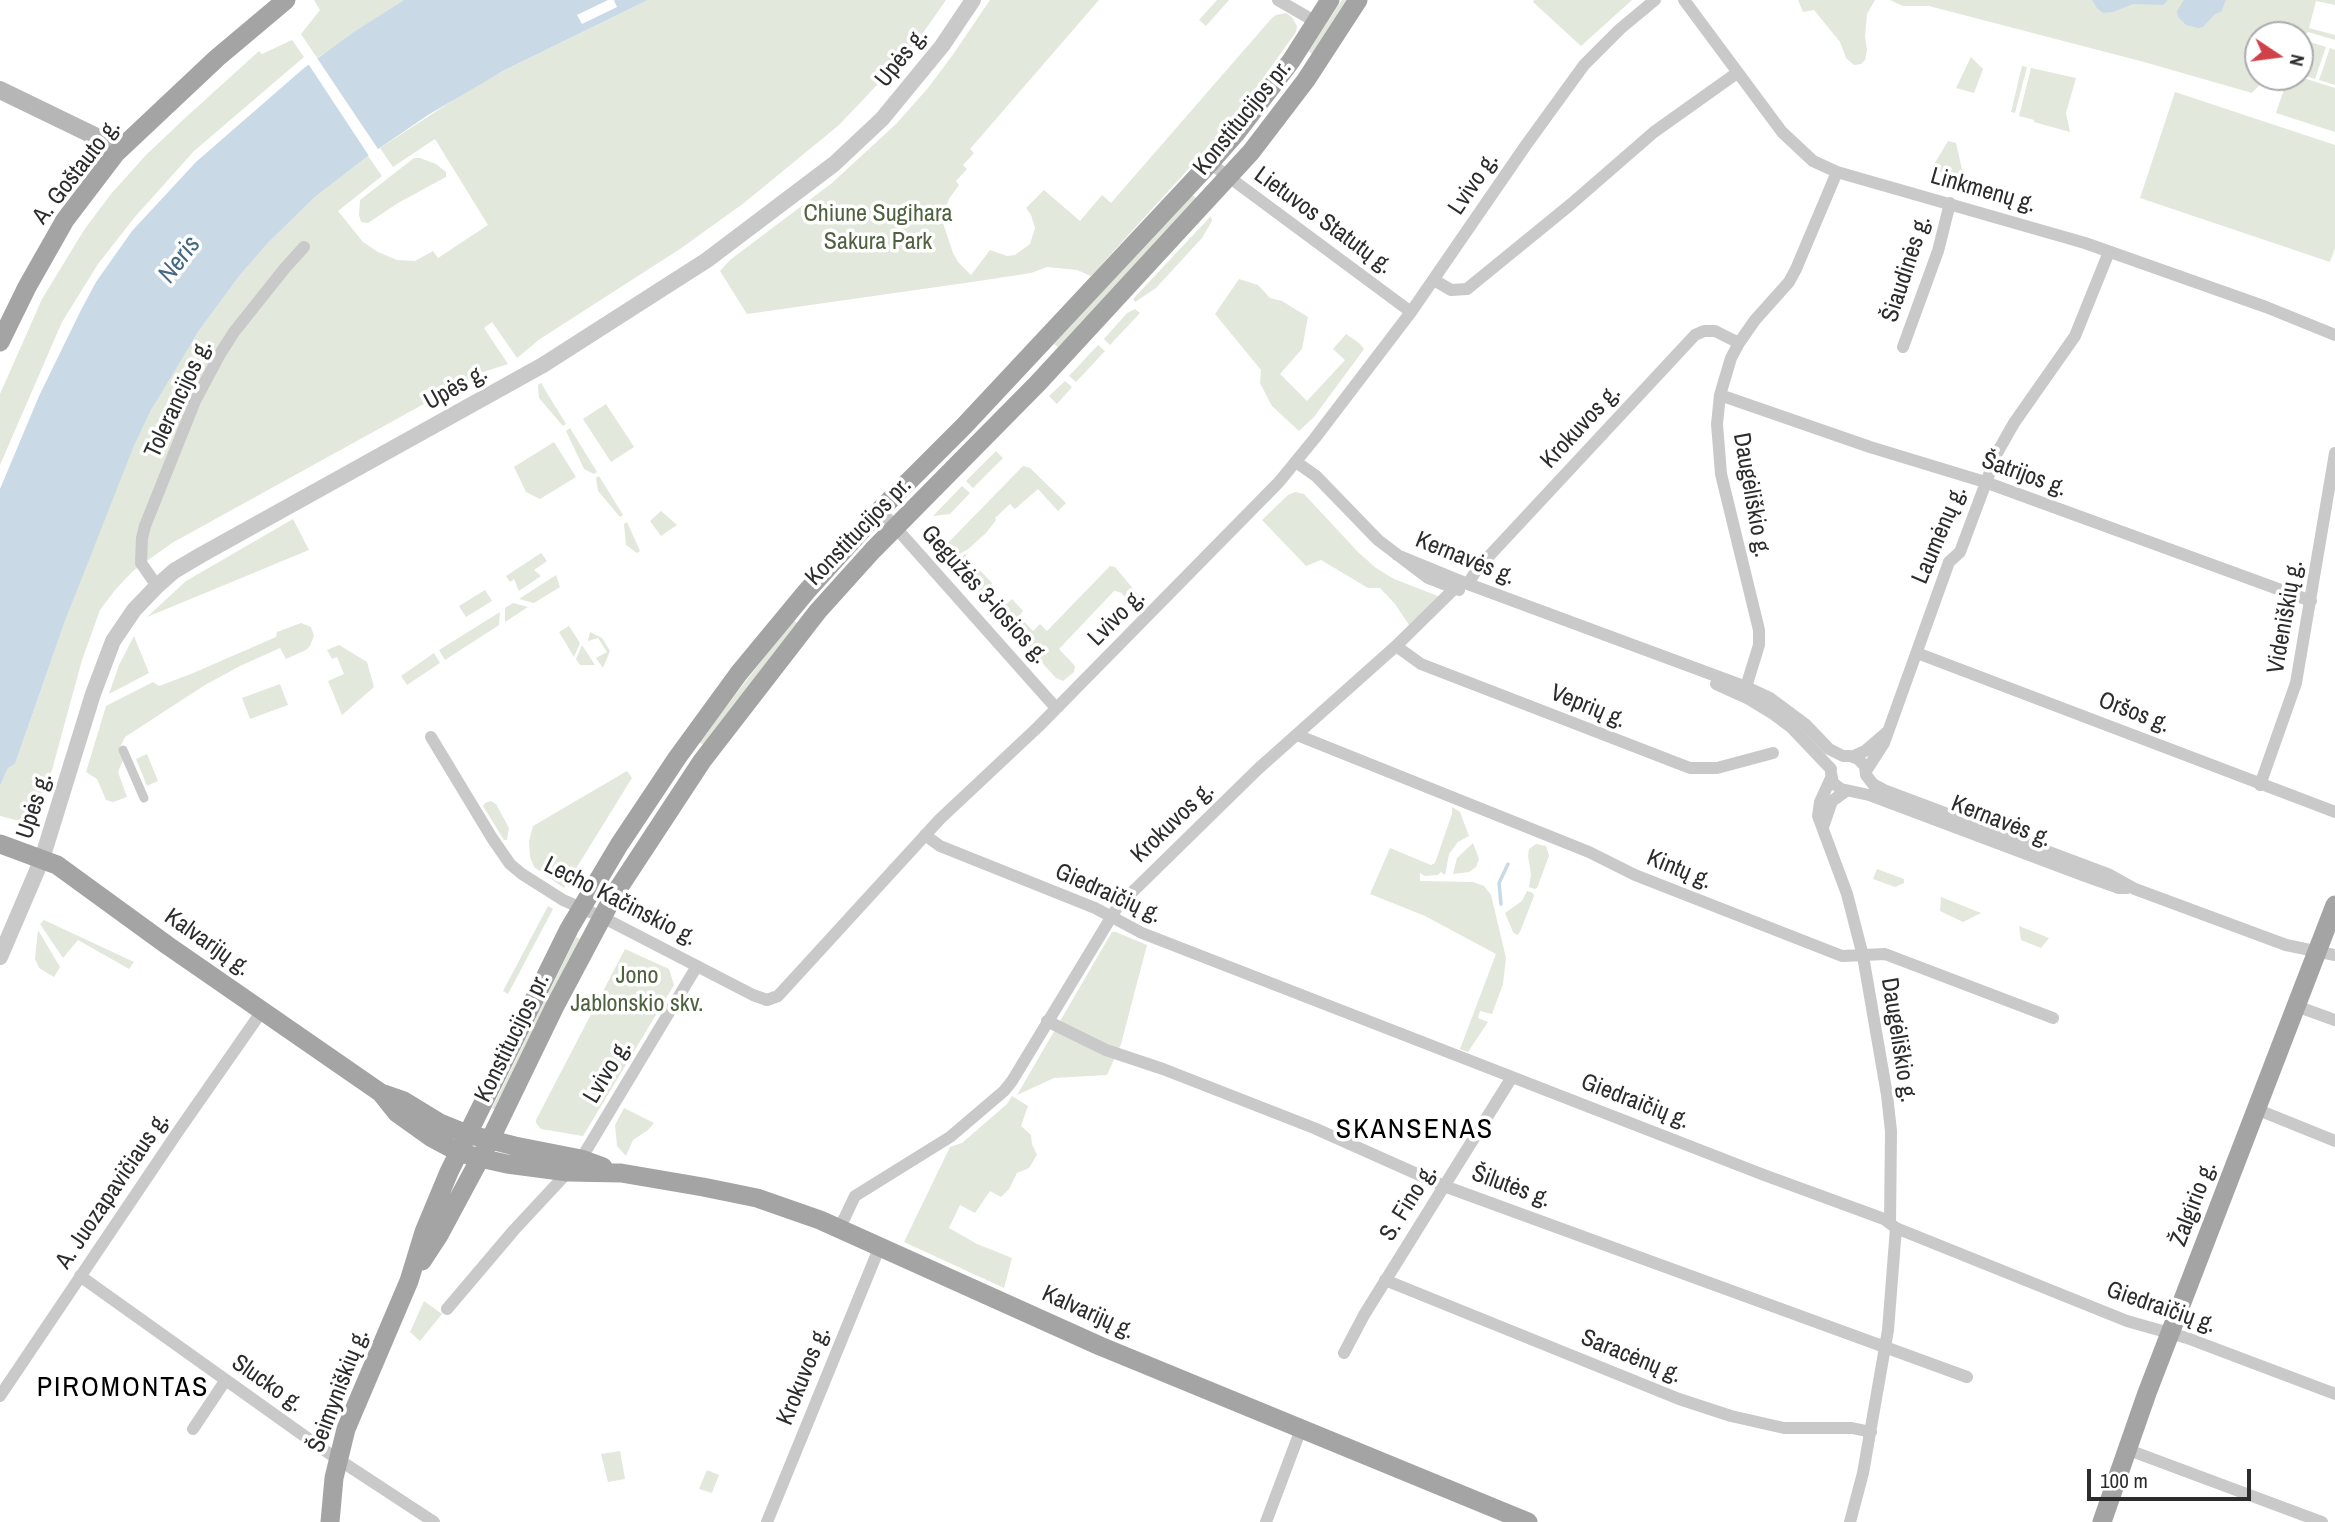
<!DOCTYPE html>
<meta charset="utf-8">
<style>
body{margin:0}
#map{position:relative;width:2335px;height:1522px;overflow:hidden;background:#fff;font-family:"Archivo Narrow",sans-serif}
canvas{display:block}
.north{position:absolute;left:2244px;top:21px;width:70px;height:70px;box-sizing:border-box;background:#fff;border:2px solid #ababab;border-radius:50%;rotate:103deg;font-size:19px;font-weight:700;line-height:28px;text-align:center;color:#2c2c2c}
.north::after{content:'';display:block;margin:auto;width:24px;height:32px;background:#cf424a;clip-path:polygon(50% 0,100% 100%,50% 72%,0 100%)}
.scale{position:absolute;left:2087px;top:1469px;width:164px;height:32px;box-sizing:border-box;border:4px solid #2c2c2c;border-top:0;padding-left:9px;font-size:21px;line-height:24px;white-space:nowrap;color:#2c2c2c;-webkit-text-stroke:5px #fff;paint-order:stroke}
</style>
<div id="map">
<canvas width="2335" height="1522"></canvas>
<div class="north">N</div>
<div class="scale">100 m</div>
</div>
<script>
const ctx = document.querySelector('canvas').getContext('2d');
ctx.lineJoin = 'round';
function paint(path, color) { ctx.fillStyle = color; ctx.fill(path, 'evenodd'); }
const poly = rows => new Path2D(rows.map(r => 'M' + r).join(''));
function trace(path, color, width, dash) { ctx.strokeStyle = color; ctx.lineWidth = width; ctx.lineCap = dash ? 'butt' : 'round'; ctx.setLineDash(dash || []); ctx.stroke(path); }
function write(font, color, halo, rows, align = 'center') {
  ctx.font = font + ' "Archivo Narrow",sans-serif'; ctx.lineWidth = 7; ctx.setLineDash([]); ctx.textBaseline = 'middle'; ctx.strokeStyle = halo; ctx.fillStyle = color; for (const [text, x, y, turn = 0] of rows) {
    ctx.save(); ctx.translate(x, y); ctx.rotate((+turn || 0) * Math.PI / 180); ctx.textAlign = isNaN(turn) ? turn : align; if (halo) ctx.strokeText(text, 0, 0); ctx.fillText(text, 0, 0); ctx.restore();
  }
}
paint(poly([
 [314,0,404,0,317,58,301,34,320,10],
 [648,0,946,0,918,40,895,66,839,125,744,203,680,249,540,339,517,358,492,322,484,328,508,364,480,373,172,543,133,571,115,590,100,610,95,624,82,660,52,770,37,810,32,820,27,823,0,816,0,786,8,768,15,764,65,621,124,466,151,410,173,371,198,332,240,275,268,243,315,197,368,156,382,176,338,211,363,242,378,252,397,260,415,261,433,251,438,258,488,225,435,139,393,167,380,148,481,82],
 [990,0,1099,0,970,149,974,153,963,165,967,169,956,181,959,185,949,199,944,212,943,223,953,253,958,262,971,275,990,250,1007,256,1015,255,1030,244,1035,228,1031,215,1026,208,1044,190,1080,221,1102,195,1111,203,1271,19,1276,15,1286,13,1292,17,1297,26,1296,32,1233,120,1091,276,1077,270,1047,267,1031,273,972,282,747,314,720,271,730,260,832,183,896,124,928,88,952,56],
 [1217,0,1229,0,1206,26,1199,20],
 [1342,0,1348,0,1312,54,1308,51],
 [1534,0,1632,0,1581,46,1533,2],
 [1798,0,1875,0,1867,14,1865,37,1867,50,1865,60,1861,64,1854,65,1846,58,1840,42,1814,10,1803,12],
 [1890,0,2335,0,2335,5,2316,1,2309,28,2335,35,2335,40,2308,32,2300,41,2300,35,2258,35,2258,77,2267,77,2252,93,2144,62,1929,6,1903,6],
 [292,40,304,57,194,151,134,218,98,264,62,322,0,465,0,394,42,299,84,230,111,194,146,155,184,119,259,51,262,54],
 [2310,42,2326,47,2315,79,2300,74],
 [2330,48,2335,50,2335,85,2319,80],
 [1971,57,1983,69,1974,93,1956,88],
 [2022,66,2027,67,2015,113,2011,112],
 [2031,68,2076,78,2066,113,2070,132,2034,122,2034,120,2019,116],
 [2288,77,2300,77,2335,88,2335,132,2276,113],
 [2175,92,2335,145,2335,248,2330,262,2140,198],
 [1948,141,1956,143,1963,174,1930,171],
 [414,158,420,158,436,164,446,172,446,177,398,203,368,223,361,222,359,215,360,200],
 [1192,194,1196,198,1058,347,1054,344],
 [1211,216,1212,221,1202,238,1156,288,1135,302,1133,299],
 [1239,279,1258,285,1270,298,1282,301,1308,317,1302,349,1280,374,1307,401,1345,360,1333,349,1346,334,1359,343,1364,349,1314,417,1299,431,1272,406,1260,383,1261,370,1215,314],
 [1135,309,1140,313,1110,345,1104,339,1127,313],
 [1098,345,1105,351,1076,382,1069,376],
 [1065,381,1072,387,1057,404,1049,396],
 [541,383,566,424,563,426,539,398,538,385],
 [606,404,634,447,611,462,583,419],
 [570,428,597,472,594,474,584,469,566,431],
 [554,442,576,477,540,499,526,492,514,467],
 [996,451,1003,458,973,488,966,481],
 [1023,466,1030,468,1066,503,1058,511,1038,489,1015,509,1010,504,995,518,996,520,986,533,967,550,949,559,942,549],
 [599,476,623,515,620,517,598,491,596,478],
 [962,486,970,493,950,514,933,516],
 [1295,492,1304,494,1358,552,1376,568,1394,579,1438,596,1436,600,1409,625,1395,604,1380,588,1368,588,1321,560,1306,566,1262,520,1288,495],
 [661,511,677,525,661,536,650,521],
 [293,519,309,550,147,617,186,581],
 [627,522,640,551,637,553,626,545,624,524],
 [541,553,547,561,534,570,541,576,519,591,514,579,510,582,506,576],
 [965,554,992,583,987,602,953,564],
 [1110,566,1115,567,1144,602,1137,608,1120,592,1114,591,1059,649,1075,666,1074,672,1063,681,1056,678,990,606,993,601,1001,609,1012,599,1023,611,1019,616,1033,631,1040,624,1047,631],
 [556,575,560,587,534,603,519,599],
 [485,590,492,601,466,617,459,606],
 [513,603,528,607,505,622,505,608],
 [500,612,499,625,445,660,439,650],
 [793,620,797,623,703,745,699,742],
 [301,623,311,627,314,636,310,646,306,650,286,659,280,648,240,666,205,685,125,737,119,749,123,760,118,772,127,797,113,802,106,800,97,779,86,772,106,706,153,682,159,686,191,674,276,637,277,632],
 [569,626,580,643,574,657,559,632],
 [590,632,602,638,610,651,603,668,596,658,607,652,598,638,588,641,587,644],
 [134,636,149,673,109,694,119,665],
 [339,645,367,662,374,687,342,715,328,681,344,674,337,657,332,659,327,650],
 [582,645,595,665,580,665,576,659],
 [434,653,440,663,407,685,401,676],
 [280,684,288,705,250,719,242,698],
 [147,754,158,781,147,786,136,759],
 [627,771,632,778,564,888,534,867,530,857,529,841,533,826],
 [491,801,496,804,509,828,507,840,504,840,483,806,485,803],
 [1452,807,1460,812,1469,836,1458,842,1449,854,1445,875,1441,872,1438,875,1425,876,1420,873,1420,881,1473,882,1484,886,1491,895,1506,958,1503,984,1492,1014,1480,1011,1478,1018,1488,1022,1468,1052,1460,1049,1496,954,1425,916,1370,894,1390,848,1431,865,1435,863,1452,814],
 [1473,843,1479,859,1476,867,1469,872,1453,874,1457,858],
 [1536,844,1546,846,1549,856,1537,888,1535,889,1529,887,1531,875,1528,856,1529,849],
 [1877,869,1904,879,1904,883,1895,887,1873,879],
 [1527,891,1533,893,1534,896,1520,932,1517,935,1513,932,1505,913,1522,901],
 [1941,897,1981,913,1963,922,1940,911],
 [548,906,553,909,508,994,503,991],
 [44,920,134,962,129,969,78,940,63,958,40,924],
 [2019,926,2049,938,2041,948,2021,940],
 [38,930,60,967,54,977,39,968,35,959],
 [1112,932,1116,932,1147,945,1121,1044,1107,1075,1054,1078,1017,1095],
 [576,937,580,939,496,1110,492,1108],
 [625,949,669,969,674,985,583,1136,541,1129,536,1123,536,1120],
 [1012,1096,1028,1106,1021,1126,1031,1135,1032,1144,1037,1155,1029,1168,1017,1173,1009,1189,1001,1197,990,1191,975,1213,960,1205,949,1228,977,1244,1012,1258,1004,1288,904,1242,950,1147,962,1143,1007,1104],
 [624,1108,654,1123,648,1130,633,1140,626,1156,617,1146,615,1125],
 [424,1301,442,1314,420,1341,410,1332],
 [620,1451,625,1479,608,1482,601,1454],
 [707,1470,719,1475,712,1493,699,1489]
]), '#e2e8db');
paint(poly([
 [404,0,648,0,503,71,428,115,368,156,315,197,268,243,240,275,198,332,151,410,133,448,65,621,15,764,8,768,0,786,0,489,39,396,81,310,96,282,132,231,196,162,304,68,354,32],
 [2092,0,2168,0,2163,5,2133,4,2113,12,2103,13,2097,8],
 [2184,0,2226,0,2221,12,2215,14,2203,27,2198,28,2186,25,2178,17,2177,11]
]), '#c9dae6');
paint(poly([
 [608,0,614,0,617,7,582,24,577,15],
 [315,55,380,152,371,159,307,62]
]), '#fff');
trace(poly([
 [1501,904,1499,883,1508,864]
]), '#c9dae6', 3.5);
trace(poly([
 [123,750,144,798]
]), '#c9c9c9', 9);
trace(poly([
 [1278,0,1316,22],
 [1684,0,1782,132,1813,161,1837,172,2085,243,2266,307,2335,335],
 [1210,163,1411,312],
 [1434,280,1451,290,1467,289,1570,205,1654,132,1737,73],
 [1903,347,1938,251,1950,203],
 [1720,395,1870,447,1985,482,2311,601],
 [1296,462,1316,476,1378,540,1428,578,1459,590],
 [880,510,1056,708],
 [1397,555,1468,584,1746,687,1770,698,1805,724,1829,749,1843,756,1850,756,1858,759,1865,766,1866,775,1873,784,1884,790,2108,874,2135,889,2286,945,2335,955],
 [1468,584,1477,569,1695,335,1704,331,1715,331,1739,343],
 [157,586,141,563,142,538,145,526,195,401,220,354,234,332,285,268,304,247],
 [1396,646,1421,664,1690,768,1717,768,1773,753],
 [1917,653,2335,812],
 [1716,684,1749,699,1772,713,1792,728,1831,769],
 [1746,687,1759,645,1759,630,1721,474,1717,424,1720,395,1731,358,1739,343,1755,320,1789,282,1796,269,1837,172],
 [1297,735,1589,852,1635,875,1842,956,1885,954,2053,1018],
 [431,737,492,838,510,864,522,874,563,900,602,917,753,995,767,1000,778,996,940,819,1038,727,1279,482,1315,438,1411,312,1526,145,1584,65,1620,29,1655,0],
 [1854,756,1865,751,1887,732],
 [1866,771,1884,743,1949,562,1960,552,1997,453,2014,423,2075,336,2109,252],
 [1831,773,1833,783,1841,789,1869,795,2082,875,2119,888,2127,888],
 [1831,778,1820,802,1818,816,1847,894,1863,956,1887,1095,1891,1131,1890,1223],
 [2260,785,2296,683,2335,453],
 [1823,827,1832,801,1846,791],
 [925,835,940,846,1095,908,1142,933,1764,1175,1884,1219,1896,1228,2127,1321,2187,1338,2335,1394],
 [2296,1006,2335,1020],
 [1047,1021,1106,1050,1163,1069,1314,1128,1444,1186,1967,1377],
 [2256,1109,2335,1141],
 [581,1159,697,966],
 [837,1228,844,1219,855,1196,950,1137,1004,1091,1012,1081,1118,906,1258,769,1396,646,1455,588],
 [80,1276,324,1450,434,1522],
 [1385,1280,1679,1399,1731,1416,1784,1428,1852,1428,1871,1432],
 [447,1309,514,1230,568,1172],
 [1344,1353,1364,1315,1512,1077],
 [0,1396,177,1133,262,1011],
 [193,1429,225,1381],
 [2126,1449,2322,1522],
 [767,1522,880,1246],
 [1266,1522,1301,1429],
 [1850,1522,1863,1473,1888,1330,1896,1228]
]), '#c9c9c9', 12);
trace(poly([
 [0,957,42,859,93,694,113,641,134,610,157,586,174,571,201,555,543,365,707,260,834,164,882,119,942,46,973,0]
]), '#c9c9c9', 16);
trace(poly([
 [0,90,99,138,116,153]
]), '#b6b6b6', 18);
trace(poly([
 [0,342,27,287,65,220,116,153,217,58,286,0],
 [0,844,57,865,167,945,381,1093,404,1101,440,1123,467,1134,515,1146,581,1159,603,1167],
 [381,1093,397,1113,432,1138,458,1152,480,1158,507,1164,568,1172,621,1173,703,1187,757,1198,820,1220,1100,1346,1528,1522],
 [422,1261,439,1235,490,1140,555,1006,614,895,702,761,818,611,873,550,1038,383,1251,152,1306,80,1358,0],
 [330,1522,334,1478,346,1429,409,1281,424,1232,449,1172,569,929,619,845,677,758,739,673,806,592,880,510,964,426,1210,163,1237,132,1291,61,1330,0],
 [2102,1522,2147,1393,2335,905]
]), '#a4a4a4', 19);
write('24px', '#2c2c2c', '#fff', [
 ["Upės g.",902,58,-51],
 ["Konstitucijos pr.",1243,118,-51],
 ["A. Goštauto g.",77,172,-52],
 ["Lvivo g.",1474,184,-56],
 ["Linkmenų g.",1983,191,16],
 ["Lietuvos Statutų g.",1323,221,36],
 ["Šiaudinės g.",1907,269,-72],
 ["Upės g.",456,388,-29],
 ["Tolerancijos g.",179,399,-65],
 ["Krokuvos g.",1581,427,-47],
 ["Šatrijos g.",2024,475,20],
 ["Daugėliškio g.",1751,495,80],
 ["Konstitucijos pr.",859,532,-46],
 ["Laumėnų g.",1940,535,-67],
 ["Kernavės g.",1465,559,22],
 ["Gegužės 3-iosios g.",984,595,48],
 ["Videniškių g.",2286,617,-80],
 ["Lvivo g.",1117,618,-45],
 ["Veprių g.",1588,707,22],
 ["Oršos g.",2134,713,21],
 ["Upės g.",35,806,-72],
 ["Kernavės g.",2001,822,21],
 ["Krokuvos g.",1173,823,-44],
 ["Kintų g.",1679,870,22],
 ["Giedraičių g.",1108,894,24],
 ["Lecho Kačinskio g.",620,902,27],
 ["Kalvarijų g.",207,943,35],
 ["Konstitucijos pr.",513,1038,-64],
 ["Daugėliškio g.",1898,1040,81],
 ["Lvivo g.",608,1072,-59],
 ["Giedraičių g.",1635,1102,21],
 ["Šilutės g.",1511,1187,20],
 ["A. Juozapavičiaus g.",113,1191,-56],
 ["S. Fino g.",1409,1203,-58],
 ["Žalgirio g.",2194,1204,-69],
 ["Giedraičių g.",2161,1308,19],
 ["Kalvarijų g.",1088,1313,24],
 ["Saracėnų g.",1631,1357,22],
 ["Krokuvos g.",804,1376,-68],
 ["Slucko g.",267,1384,35],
 ["Šeimyniškių g.",339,1391,-69]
]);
write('24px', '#4f623f', '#fff', [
 ["Chiune Sugihara",878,215],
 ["Sakura Park",878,243],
 ["Jono",637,977],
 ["Jablonskio skv.",637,1005]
]);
write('italic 26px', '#446a83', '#fff', [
 ["Neris",180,260,-53]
]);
ctx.letterSpacing = '2px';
write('28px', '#000', '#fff', [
 ["SKANSENAS",1415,1130],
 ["PIROMONTAS",123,1388]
]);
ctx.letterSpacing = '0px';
</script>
